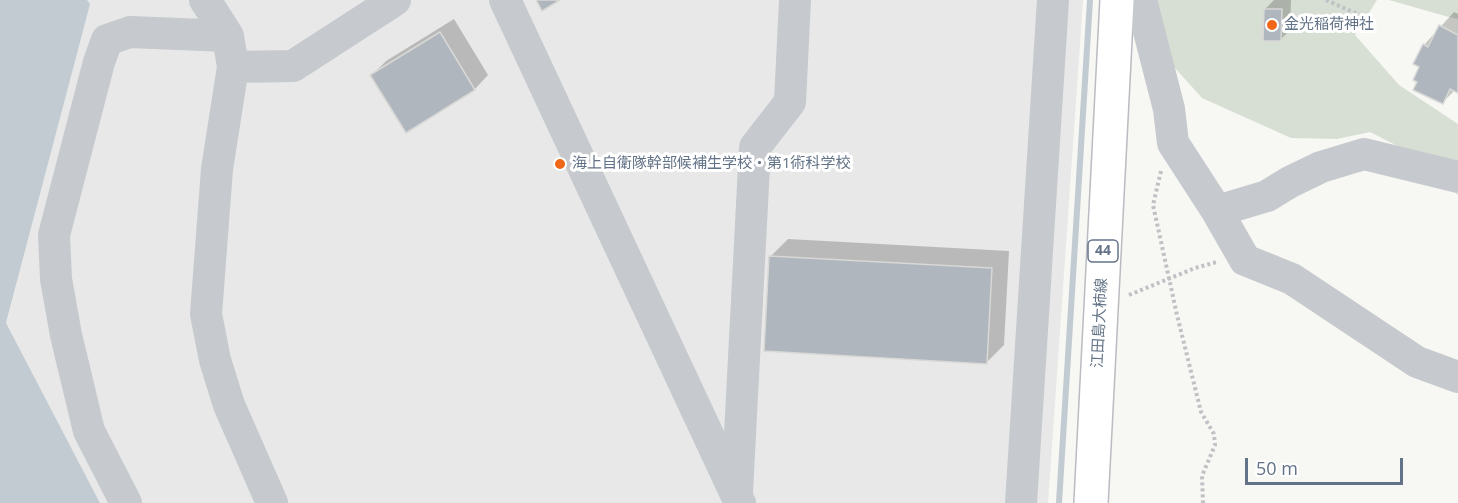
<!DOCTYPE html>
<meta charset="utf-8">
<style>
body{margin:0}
#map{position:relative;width:1458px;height:503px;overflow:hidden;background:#f7f7f3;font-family:"Open Sans",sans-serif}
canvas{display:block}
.scale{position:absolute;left:1245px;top:458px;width:158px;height:27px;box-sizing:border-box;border:3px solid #637387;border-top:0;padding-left:8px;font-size:18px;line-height:21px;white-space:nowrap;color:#637387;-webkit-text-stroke:4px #fff;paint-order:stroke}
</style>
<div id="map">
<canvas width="1458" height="503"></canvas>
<div class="scale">50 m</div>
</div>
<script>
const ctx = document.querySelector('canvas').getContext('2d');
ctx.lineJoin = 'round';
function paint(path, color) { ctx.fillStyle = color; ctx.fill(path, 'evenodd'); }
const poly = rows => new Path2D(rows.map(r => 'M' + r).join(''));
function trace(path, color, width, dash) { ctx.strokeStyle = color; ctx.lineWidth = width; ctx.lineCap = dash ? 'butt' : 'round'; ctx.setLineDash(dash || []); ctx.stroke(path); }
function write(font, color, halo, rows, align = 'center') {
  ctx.font = font + ' "Open Sans","Noto Sans JP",sans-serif'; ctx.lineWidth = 6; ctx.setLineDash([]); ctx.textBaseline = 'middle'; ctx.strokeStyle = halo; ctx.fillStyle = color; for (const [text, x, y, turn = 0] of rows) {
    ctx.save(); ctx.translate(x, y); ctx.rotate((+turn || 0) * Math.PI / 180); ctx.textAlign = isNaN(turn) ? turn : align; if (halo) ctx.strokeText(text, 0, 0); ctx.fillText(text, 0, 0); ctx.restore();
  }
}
paint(poly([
 [87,0,1083,0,1048,503,100,503,6,324,89,4]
]), '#e7e8e7');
paint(poly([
 [1153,0,1377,0,1355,35,1399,85,1458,124,1458,195,1421,158,1370,132,1337,139,1291,138,1202,98,1165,57],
 [1389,0,1458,0,1458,19,1445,16]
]), '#d7dfd4');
paint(poly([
 [0,0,87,0,90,4,6,323,100,503,0,503]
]), '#c2cbd2');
paint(poly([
 [1274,0,1291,0,1290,30,1280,40,1265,9],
 [1454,12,1458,14,1458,91,1455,90,1443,102,1419,82,1424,45],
 [454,19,488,75,475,89,406,131,372,75,386,61],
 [788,239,1009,251,1004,345,987,362,770,257]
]), '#0003');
trace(poly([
 [1059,503,1090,0]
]), '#c2cbd2', 6);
const building = poly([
 [536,0,560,0,542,11,536,0],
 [1264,9,1282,9,1281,41,1263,41,1264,9],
 [1439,25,1458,35,1458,93,1450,89,1443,104,1413,90,1417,82,1413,80,1419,67,1413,64,1423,44,1428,47,1439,25],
 [440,32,475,90,406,133,370,75,440,32],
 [769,256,992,268,987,364,764,351,769,256]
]);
paint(building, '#afb6bd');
trace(building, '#d8d8d6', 1.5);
const major = poly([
 [1091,503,1117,0]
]);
trace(major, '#b9bcc1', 36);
trace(poly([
 [1326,0,1371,20],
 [1161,171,1153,205,1177,315,1201,412,1214,434,1215,445,1202,476,1203,503],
 [1129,295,1195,268,1217,262]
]), '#bfc1c4', 4, [3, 3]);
trace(poly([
 [205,0,228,36,233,67,217,169,206,314,215,360,229,405,272,503],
 [505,0,740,503],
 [1141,0,1169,109,1173,143,1217,211,1245,260,1292,279,1417,362,1458,377],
 [233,67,293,66,395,0],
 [1217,211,1267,196,1290,182,1321,167,1364,154,1458,177],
 [737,492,755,147,790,102,795,0],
 [126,503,89,431,66,335,56,279,54,235,99,62,107,40,130,32,228,36],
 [1021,503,1053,0]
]), '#c6c9cd', 32);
trace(major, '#fff', 33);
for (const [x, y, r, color] of [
 [1272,25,6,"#f16719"],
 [560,164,6,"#f16719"]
]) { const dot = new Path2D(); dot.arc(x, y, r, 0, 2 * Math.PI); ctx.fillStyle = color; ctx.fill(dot); trace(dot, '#fff', 2); }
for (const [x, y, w] of [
 [1103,251,30]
]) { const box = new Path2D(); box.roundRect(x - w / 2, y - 11, w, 22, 4.5); ctx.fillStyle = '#fff'; ctx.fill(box); trace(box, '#637387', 1.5); }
write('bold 14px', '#637387', null, [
 ["44",1103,251]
]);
write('15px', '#637387', '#fff', [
 ["金光稲荷神社",1284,25],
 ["海上自衛隊幹部候補生学校・第1術科学校",572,164]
], 'left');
write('15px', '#637387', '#fff', [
 ["江田島大柿線",1100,323,-87]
]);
</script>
